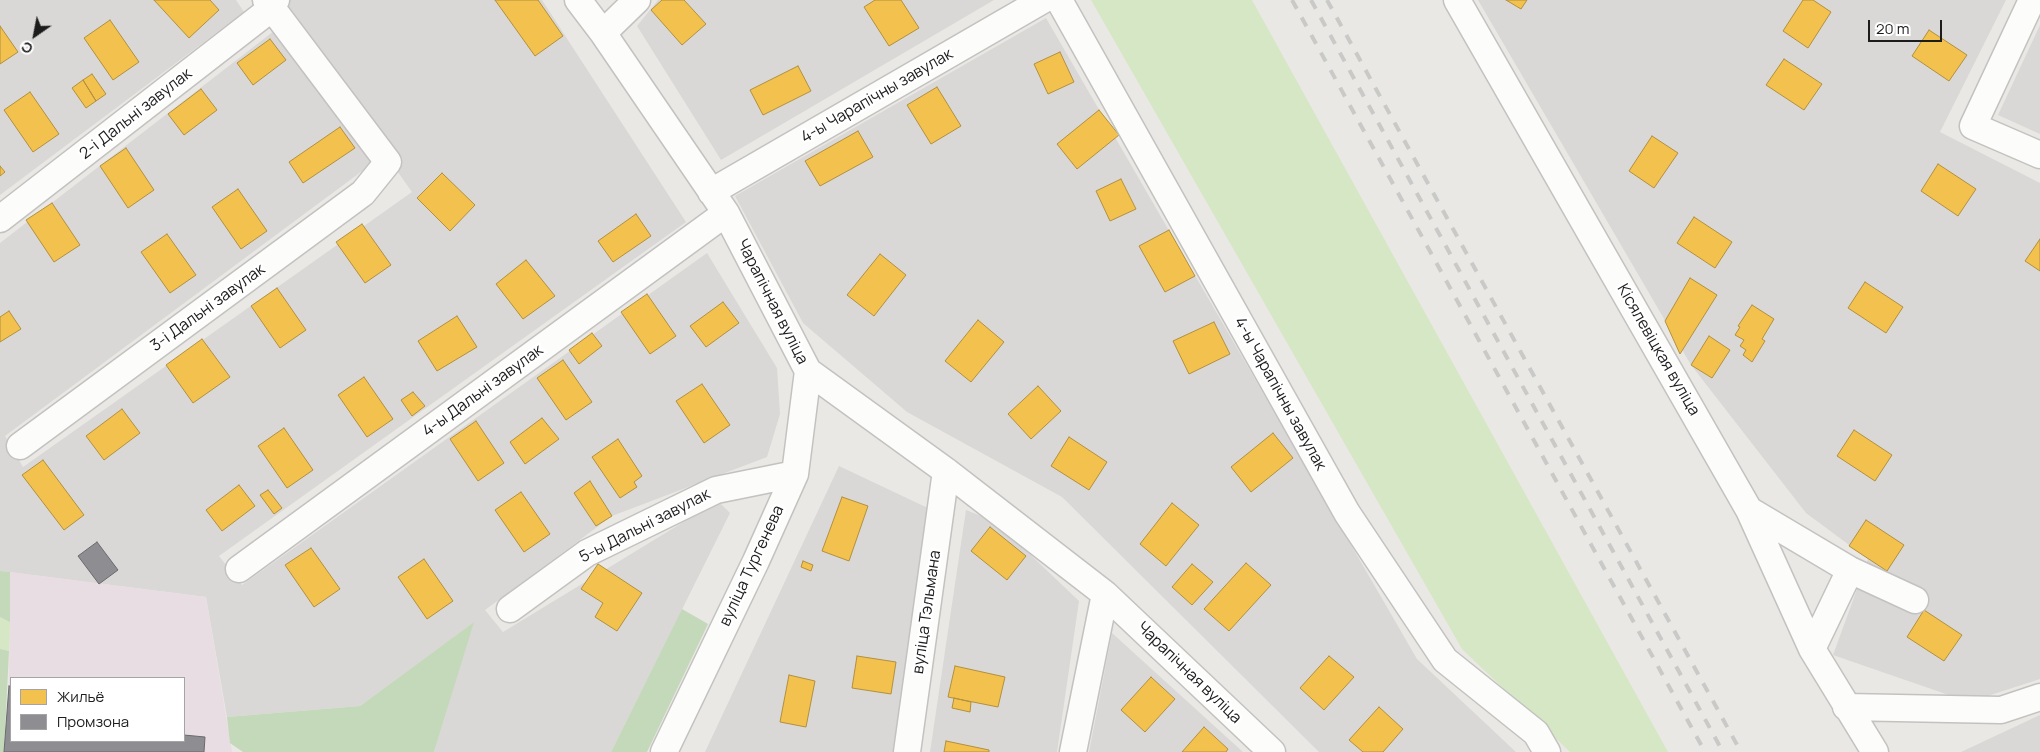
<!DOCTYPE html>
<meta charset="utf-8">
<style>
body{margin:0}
#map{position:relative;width:2040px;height:752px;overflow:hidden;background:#eae8e4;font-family:Manrope,sans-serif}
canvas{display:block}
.legend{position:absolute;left:10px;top:677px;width:175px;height:65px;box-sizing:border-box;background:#fff;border:1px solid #a4a4a4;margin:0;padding:6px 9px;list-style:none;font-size:15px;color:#1c1c1c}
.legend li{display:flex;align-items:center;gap:10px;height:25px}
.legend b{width:25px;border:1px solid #a4a4a4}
.north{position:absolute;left:10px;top:10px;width:50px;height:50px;-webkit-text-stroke:4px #fff;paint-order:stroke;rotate:213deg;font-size:14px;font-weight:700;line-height:20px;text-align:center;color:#1c1c1c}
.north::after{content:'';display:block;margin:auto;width:18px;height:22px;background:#1c1c1c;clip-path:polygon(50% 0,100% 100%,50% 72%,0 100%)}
.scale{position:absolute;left:1868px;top:20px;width:74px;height:22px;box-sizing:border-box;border:2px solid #1c1c1c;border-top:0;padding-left:6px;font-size:15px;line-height:18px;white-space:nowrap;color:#1c1c1c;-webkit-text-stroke:4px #fff;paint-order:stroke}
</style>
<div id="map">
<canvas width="2040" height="752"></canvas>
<ul class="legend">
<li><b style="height:14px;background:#f2c14e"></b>Жильё</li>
<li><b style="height:14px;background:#8d8d92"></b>Промзона</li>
</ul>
<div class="north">С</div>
<div class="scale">20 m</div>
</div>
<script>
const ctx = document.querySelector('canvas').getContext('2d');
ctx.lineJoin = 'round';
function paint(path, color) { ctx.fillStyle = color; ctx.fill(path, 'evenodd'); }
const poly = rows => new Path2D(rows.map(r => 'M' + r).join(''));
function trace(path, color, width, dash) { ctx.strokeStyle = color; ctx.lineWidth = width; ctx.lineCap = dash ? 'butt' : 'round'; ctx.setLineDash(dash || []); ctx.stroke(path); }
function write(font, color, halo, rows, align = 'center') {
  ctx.font = font + ' Manrope,sans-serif'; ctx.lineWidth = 5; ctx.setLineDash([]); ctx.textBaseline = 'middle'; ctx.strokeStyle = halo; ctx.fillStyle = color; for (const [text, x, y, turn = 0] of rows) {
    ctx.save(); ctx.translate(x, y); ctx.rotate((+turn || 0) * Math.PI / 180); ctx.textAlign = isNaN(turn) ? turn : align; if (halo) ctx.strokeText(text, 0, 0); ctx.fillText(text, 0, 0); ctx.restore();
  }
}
paint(poly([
 [0,0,236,0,244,12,0,195],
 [276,0,542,0,686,222,219,556,242,585,707,253,777,368,780,414,767,457,612,516,485,610,503,632,718,501,730,513,611,752,434,752,473,623,360,706,227,717,206,597,0,571,0,243,274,31,373,163,5,436,23,467,412,192],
 [658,0,994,0,721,160,637,26],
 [1478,0,2006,0,1940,132,2040,183,2040,679,1969,702,1833,655,1868,559,1806,513,1691,365],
 [1046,18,1417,659,1516,752,1319,752,1062,497,907,412,803,323,735,196],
 [2040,25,2040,134,1998,115],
 [839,466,930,509,894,752,705,752],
 [966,510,996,522,1079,601,1057,752,930,752],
 [1112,633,1243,752,1089,752],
 [2040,715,2040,752,1961,752]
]), '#d9d8d6');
paint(poly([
 [10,572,206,597,232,752,4,752,9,686],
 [11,678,184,678,184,741,11,741]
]), '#e8dde3');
paint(poly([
 [1091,0,1252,0,1668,752,1570,752,1462,649],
 [0,617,10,622,9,651,0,649]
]), '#d5e7c4');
paint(poly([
 [0,571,10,572,10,622,0,617],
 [682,609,708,624,647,752,611,752],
 [474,622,434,752,243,752,230,743,227,717,360,706],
 [0,649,9,651,4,752,0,752]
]), '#c4d8ba');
const homes = poly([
 [154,0,210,0,219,10,189,38,154,0],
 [495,0,538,0,563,36,535,56,495,0],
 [662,0,684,0,706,24,682,45,651,10,662,0],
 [875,0,901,0,919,28,889,46,864,7,875,0],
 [1506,0,1527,0,1521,9,1506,0],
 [1803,0,1813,0,1831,12,1808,48,1783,31,1803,0],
 [110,20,139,62,113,80,84,38,110,20],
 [0,26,18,52,0,64,0,26],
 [1929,30,1967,55,1949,81,1912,56,1929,30],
 [270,39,286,60,253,85,237,63,270,39],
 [1060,52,1074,82,1048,94,1034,64,1060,52],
 [1784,59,1822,84,1804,110,1766,85,1784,59],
 [798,66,811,91,763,115,750,90,798,66],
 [92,74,106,94,96,101,83,80,92,74],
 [83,80,96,101,86,108,72,88,83,80],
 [937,87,961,126,931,144,907,105,937,87],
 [201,89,217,110,184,135,168,114,201,89],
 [30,92,59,134,33,152,4,110,30,92],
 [1099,110,1119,135,1077,169,1057,144,1099,110],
 [340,127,355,148,303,183,289,162,340,127],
 [858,131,873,157,820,186,805,161,858,131],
 [1652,136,1678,153,1654,188,1629,171,1652,136],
 [126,148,154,190,128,208,100,166,126,148],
 [1938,164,1976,189,1958,216,1921,191,1938,164],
 [0,166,5,172,0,176,0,166],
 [442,173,475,205,450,231,417,198,442,173],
 [1121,179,1136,209,1110,221,1096,191,1121,179],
 [238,189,267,231,241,249,212,207,238,189],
 [52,203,80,245,54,262,26,220,52,203],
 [636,214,651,236,613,262,598,241,636,214],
 [1694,217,1732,242,1715,268,1677,243,1694,217],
 [362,224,391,265,365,283,336,242,362,224],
 [1169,230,1195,276,1165,292,1139,246,1169,230],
 [167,234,196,275,170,293,141,252,167,234],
 [2040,239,2040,271,2025,261,2040,239],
 [880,254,906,275,874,316,847,295,880,254],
 [526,260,555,296,523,319,496,284,526,260],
 [1690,278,1717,295,1680,354,1665,321,1690,278],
 [1865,282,1903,307,1886,333,1848,308,1865,282],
 [277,288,306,330,280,348,251,306,277,288],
 [647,294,676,336,650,354,621,312,647,294],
 [723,302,739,323,706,347,690,326,723,302],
 [1752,305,1774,319,1762,339,1765,341,1752,362,1743,355,1746,350,1740,346,1744,340,1735,335,1740,327,1738,326,1752,305],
 [9,311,21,329,0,342,0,317,9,311],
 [457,316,477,347,437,371,418,341,457,316],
 [978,320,1004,342,971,382,945,361,978,320],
 [1214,322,1230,354,1189,374,1173,341,1214,322],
 [592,333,602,346,579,364,569,350,592,333],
 [1709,336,1730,350,1712,378,1691,365,1709,336],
 [202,339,230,377,193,403,166,365,202,339],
 [563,360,592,402,566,420,537,378,563,360],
 [364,377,393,419,367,437,338,395,364,377],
 [702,384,730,425,704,443,676,401,702,384],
 [1038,386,1061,411,1031,439,1008,414,1038,386],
 [413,392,425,406,412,416,401,400,413,392],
 [122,409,140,433,104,460,86,436,122,409],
 [542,418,559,439,525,464,510,442,542,418],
 [476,421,504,463,478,481,450,439,476,421],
 [284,428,313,470,287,488,258,446,284,428],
 [1854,430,1892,455,1875,481,1837,456,1854,430],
 [1273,433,1293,458,1251,492,1231,467,1273,433],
 [1069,437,1107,462,1089,490,1051,466,1069,437],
 [618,439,642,476,634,482,637,487,620,498,592,457,618,439],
 [43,460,84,515,64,530,22,475,43,460],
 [590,481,612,516,596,526,574,493,590,481],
 [239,485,255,506,222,531,206,510,239,485],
 [268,490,282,508,274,514,260,495,268,490],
 [521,492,550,534,524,552,495,510,521,492],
 [842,497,868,506,849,561,822,551,842,497],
 [1172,503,1199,525,1166,566,1140,544,1172,503],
 [1866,520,1904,545,1887,571,1849,546,1866,520],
 [990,527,1026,556,1007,580,971,551,990,527],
 [311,548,340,589,314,607,285,565,311,548],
 [424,559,453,601,427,619,398,577,424,559],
 [803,561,813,565,811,571,801,567,803,561],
 [1246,563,1271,585,1229,631,1204,609,1246,563],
 [598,564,642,593,617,631,595,617,603,603,581,589,598,564],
 [1192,564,1213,582,1192,605,1172,587,1192,564],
 [1924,610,1962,635,1944,661,1907,637,1924,610],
 [857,656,896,662,891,694,852,688,857,656],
 [1329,656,1354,677,1324,710,1300,688,1329,656],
 [955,666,1005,677,998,707,948,697,955,666],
 [789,675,815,681,806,727,780,722,789,675],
 [1151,677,1175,699,1145,732,1121,710,1151,677],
 [954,698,971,702,970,712,952,708,954,698],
 [1379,707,1403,729,1383,752,1363,752,1349,740,1379,707],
 [1204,727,1228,749,1226,752,1182,752,1204,727],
 [946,741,989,750,989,752,944,752,946,741]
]);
paint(homes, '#f2c14e');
trace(homes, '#b2903f', 1);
const industry = poly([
 [97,542,118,570,99,584,78,556,97,542],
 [9,686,11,687,11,741,184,741,184,735,205,737,204,752,4,752,9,686]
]);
paint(industry, '#8d8d92');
trace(industry, '#6b6b6f', 1);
const minor = poly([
 [578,0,603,33,726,213,808,371,946,471,1105,594,1272,752],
 [1059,0,1347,513,1445,660,1536,733,1547,752],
 [1457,0,1749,510,1812,649,1875,752],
 [2032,0,1973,126,2040,155],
 [603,33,637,0],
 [711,192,1043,0],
 [0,219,272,8,276,0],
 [20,446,363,193,388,162,266,0],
 [1749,510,1850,570,1915,600],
 [239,569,726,213],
 [510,609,587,553,716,490,795,474],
 [1812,649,1850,570],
 [1846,707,2001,710,2040,697],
 [664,752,756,561,795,474,808,371],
 [907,752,946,471],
 [1073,752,1105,594]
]);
trace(minor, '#c3c2c0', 29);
trace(minor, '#fcfcfb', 26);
trace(poly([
 [1292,0,1705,752],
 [1311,0,1723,752],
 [1327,0,1741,752]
]), '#c9c9c8', 4, [10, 10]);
write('16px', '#1c1c1c', '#fff', [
 ["4-ы Чарапічны завулак",877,96,-30],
 ["2-і Дальні завулак",136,114,-38],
 ["Чарапічная вуліца",772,302,63],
 ["3-і Дальні завулак",208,308,-36],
 ["Кісялевіцкая вуліца",1658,350,60],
 ["4-ы Дальні завулак",483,391,-36],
 ["4-ы Чарапічны завулак",1280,394,61],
 ["5-ы Дальні завулак",645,526,-27],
 ["вуліца Тургенева",752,566,-65],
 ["вуліца Тэльмана",927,612,-82],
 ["Чарапічная вуліца",1189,673,44]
]);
</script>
